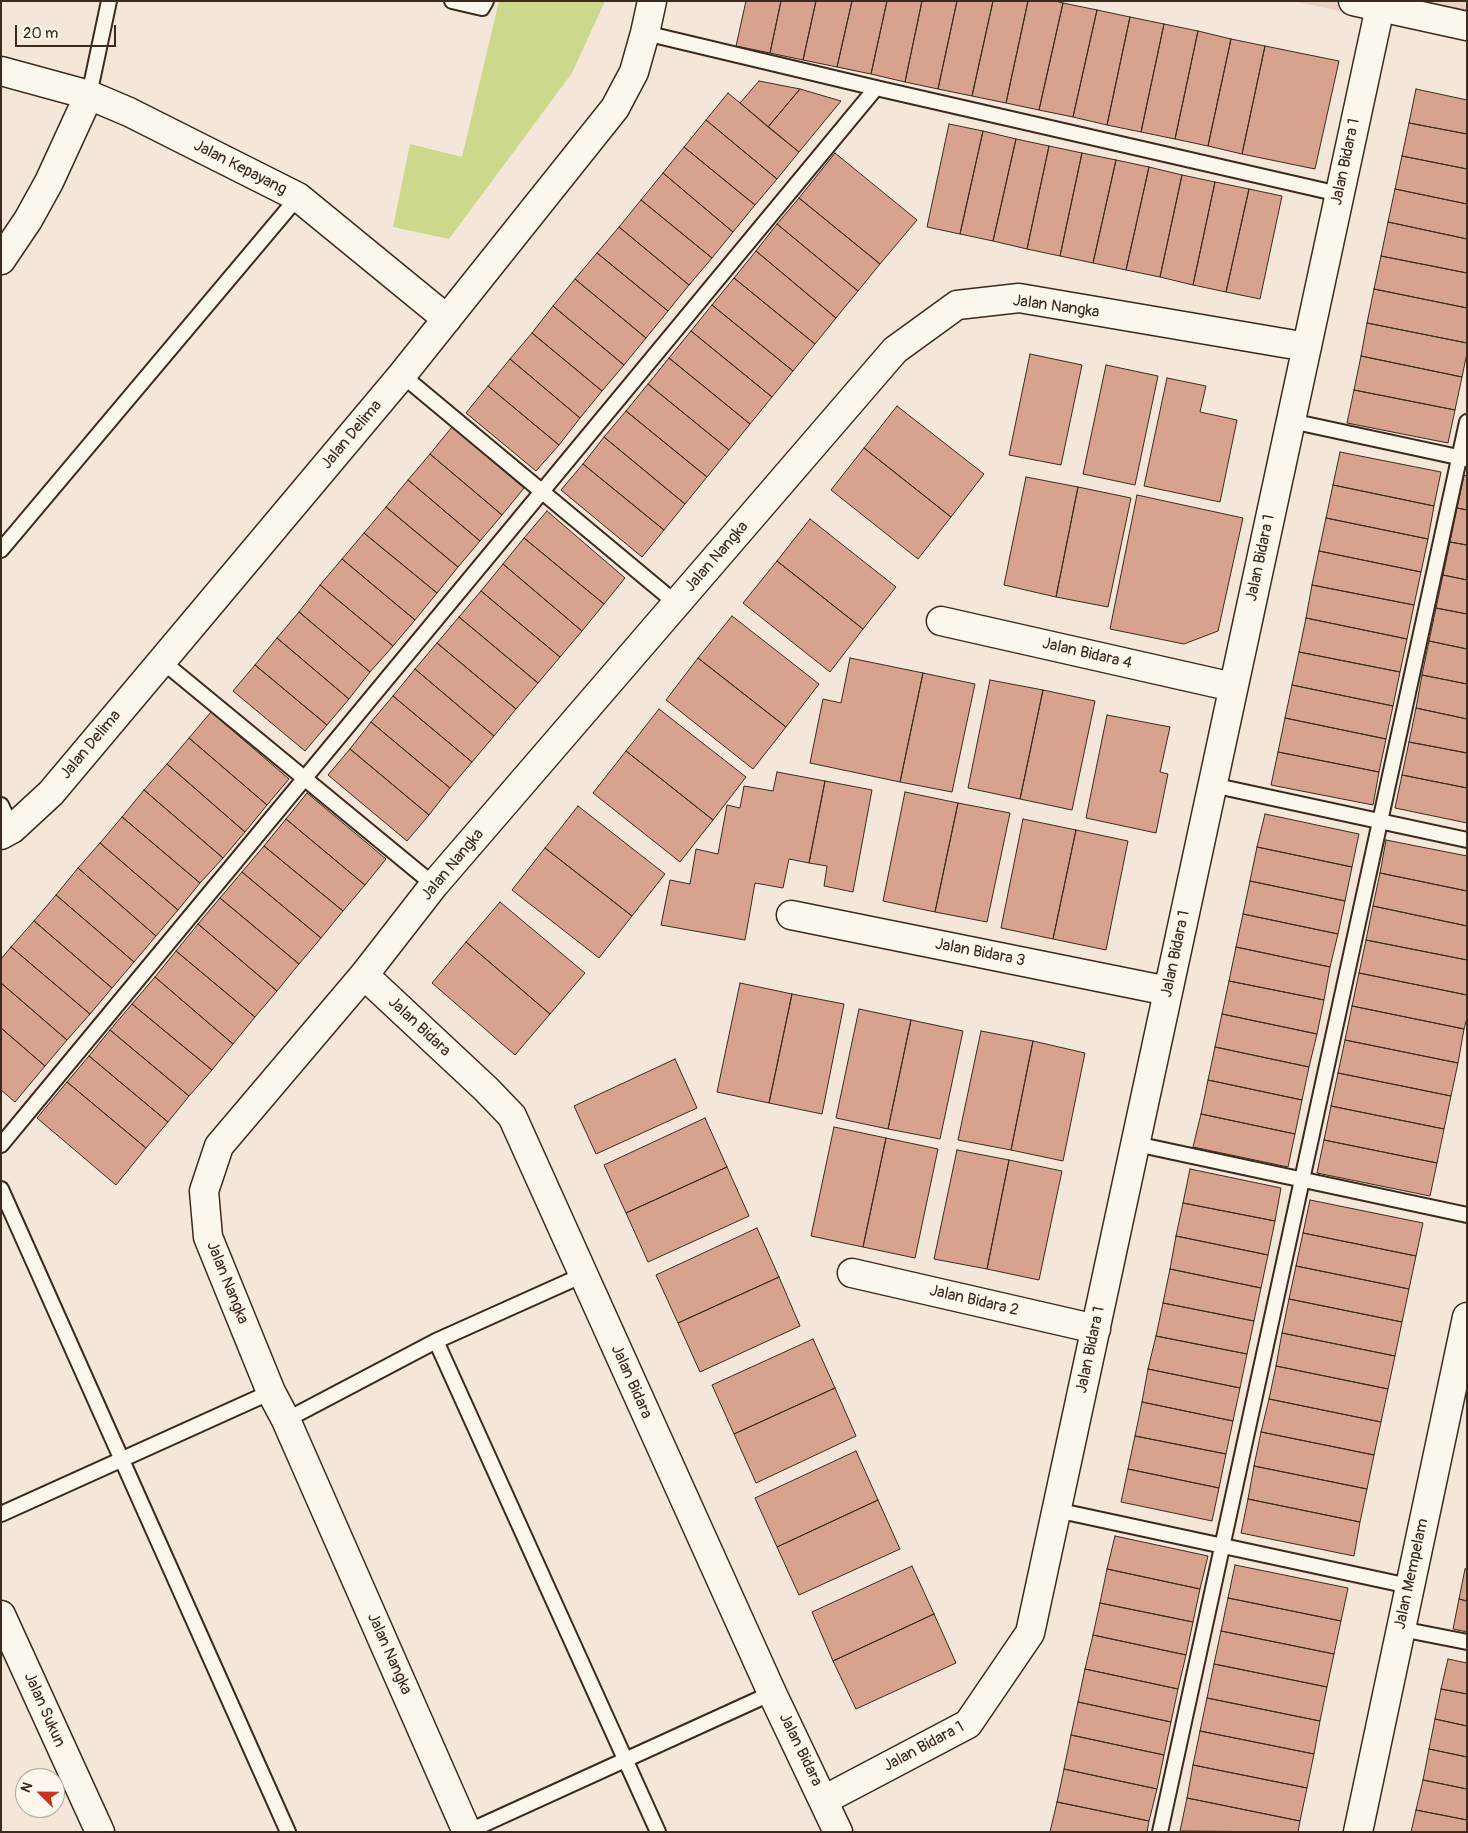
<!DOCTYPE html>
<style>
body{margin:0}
#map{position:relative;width:1468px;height:1833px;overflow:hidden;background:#f4e6d9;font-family:Pangolin,sans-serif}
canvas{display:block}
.frame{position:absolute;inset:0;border:2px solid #3b2a1e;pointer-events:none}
.north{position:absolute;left:15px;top:1768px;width:50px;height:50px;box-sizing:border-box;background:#fbf7ec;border:1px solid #aea59a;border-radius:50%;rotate:293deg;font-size:14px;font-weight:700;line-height:20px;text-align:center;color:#3b2a1e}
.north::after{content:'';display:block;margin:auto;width:18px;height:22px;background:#c8321e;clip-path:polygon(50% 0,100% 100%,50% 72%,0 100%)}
.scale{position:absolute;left:15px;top:25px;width:101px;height:22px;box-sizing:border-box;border:2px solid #3b2a1e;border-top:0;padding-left:6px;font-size:15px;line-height:18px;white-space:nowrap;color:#3b2a1e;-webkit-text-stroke:4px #fbf7ec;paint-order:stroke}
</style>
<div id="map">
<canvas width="1468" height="1833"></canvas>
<div class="frame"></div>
<div class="north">N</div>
<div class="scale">20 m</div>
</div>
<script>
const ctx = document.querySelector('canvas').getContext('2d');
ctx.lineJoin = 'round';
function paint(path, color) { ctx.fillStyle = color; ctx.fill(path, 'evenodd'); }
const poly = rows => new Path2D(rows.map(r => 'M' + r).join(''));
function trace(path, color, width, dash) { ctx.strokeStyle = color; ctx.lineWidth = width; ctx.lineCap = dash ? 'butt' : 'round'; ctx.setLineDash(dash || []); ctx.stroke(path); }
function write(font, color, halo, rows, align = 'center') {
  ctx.font = font + ' Pangolin,sans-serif'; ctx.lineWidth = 5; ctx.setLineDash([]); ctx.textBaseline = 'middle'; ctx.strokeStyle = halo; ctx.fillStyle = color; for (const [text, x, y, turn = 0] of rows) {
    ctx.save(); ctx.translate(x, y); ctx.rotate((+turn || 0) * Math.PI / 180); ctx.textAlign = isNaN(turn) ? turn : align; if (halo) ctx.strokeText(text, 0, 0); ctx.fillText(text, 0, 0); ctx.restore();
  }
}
paint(poly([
 [1293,1,1467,1,1467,38]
]), '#ecd2c2');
paint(poly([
 [499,1,605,1,572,73,449,239,393,227,410,144,462,157]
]), '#ccd88b');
const building = poly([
 [746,1,781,1,770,53,736,46,746,1],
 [781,1,816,1,803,60,770,53,781,1],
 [816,1,852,1,837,67,803,60,816,1],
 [852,1,887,1,871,74,837,67,852,1],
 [887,1,922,1,905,82,871,74,887,1],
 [922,1,957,1,938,89,905,82,922,1],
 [957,1,993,1,972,96,938,89,957,1],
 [993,1,1028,1,1006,103,972,96,993,1],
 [1028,1,1055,1,1063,3,1039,110,1006,103,1028,1],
 [1063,3,1097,10,1073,117,1039,110,1063,3],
 [1097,10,1130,17,1107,125,1073,117,1097,10],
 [1130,17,1164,24,1141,132,1107,125,1130,17],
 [1164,24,1198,31,1175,139,1141,132,1164,24],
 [1198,31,1231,39,1208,146,1175,139,1198,31],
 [1231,39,1265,46,1242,154,1208,146,1231,39],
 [1265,46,1339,61,1315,169,1242,154,1265,46],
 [759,81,800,89,768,127,740,103,759,81],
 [800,89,841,101,799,152,768,127,800,89],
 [1416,89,1467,100,1467,134,1409,123,1416,89],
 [728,93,799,152,777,179,706,120,728,93],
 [706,120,777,179,755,205,684,147,706,120],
 [1409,123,1467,134,1467,169,1402,156,1409,123],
 [949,124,983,131,960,234,927,227,949,124],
 [983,131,1016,139,993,241,960,234,983,131],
 [1016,139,1049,146,1027,249,993,241,1016,139],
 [1049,146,1082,153,1060,256,1027,249,1049,146],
 [684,147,755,205,733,232,663,173,684,147],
 [835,153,917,220,880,264,799,198,835,153],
 [1082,153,1116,160,1093,263,1060,256,1082,153],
 [1402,156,1467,169,1467,204,1395,189,1402,156],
 [1116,160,1149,167,1126,270,1093,263,1116,160],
 [1149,167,1182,175,1160,277,1126,270,1149,167],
 [663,173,733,232,712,258,641,200,663,173],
 [1182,175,1215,182,1193,285,1160,277,1182,175],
 [1215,182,1249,189,1226,292,1193,285,1215,182],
 [1249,189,1282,196,1260,299,1226,292,1249,189],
 [1395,189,1467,204,1467,239,1388,222,1395,189],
 [799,198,880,264,858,291,777,224,799,198],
 [641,200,712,258,689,285,619,227,641,200],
 [1388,222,1467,239,1467,273,1381,256,1388,222],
 [777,224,858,291,836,318,756,251,777,224],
 [619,227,689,285,668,311,597,253,619,227],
 [756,251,836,318,815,344,734,278,756,251],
 [597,253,668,311,646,338,575,279,597,253],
 [1381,256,1467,273,1467,308,1374,289,1381,256],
 [734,278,815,344,793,371,712,305,734,278],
 [575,279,646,338,624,365,553,306,575,279],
 [1374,289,1467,308,1467,343,1367,323,1374,289],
 [712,305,793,371,772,397,691,331,712,305],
 [553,306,624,365,602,391,532,333,553,306],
 [1367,323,1467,343,1467,353,1462,377,1361,356,1367,323],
 [691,331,772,397,750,424,669,358,691,331],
 [532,333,602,391,580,418,510,359,532,333],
 [1030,354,1082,365,1061,465,1009,455,1030,354],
 [1361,356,1462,377,1455,410,1354,390,1361,356],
 [669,358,750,424,729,450,648,384,669,358],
 [510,359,580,418,559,445,488,386,510,359],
 [1106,365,1158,376,1135,485,1083,474,1106,365],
 [1167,378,1206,386,1200,412,1237,420,1220,502,1144,486,1167,378],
 [648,384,729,450,707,477,626,411,648,384],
 [488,386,559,445,536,471,466,413,488,386],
 [1354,390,1455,410,1448,443,1347,423,1354,390],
 [897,406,984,474,951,517,864,448,897,406],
 [626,411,707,477,685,504,604,437,626,411],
 [452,427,524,488,502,515,430,454,452,427],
 [604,437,685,504,664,530,583,464,604,437],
 [864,448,951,517,918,559,831,490,864,448],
 [1340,452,1441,472,1434,506,1333,485,1340,452],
 [430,454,502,515,480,541,408,480,430,454],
 [583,464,664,530,642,557,561,490,583,464],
 [1464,475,1467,476,1467,510,1457,508,1464,475],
 [1026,477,1078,487,1056,597,1004,585,1026,477],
 [408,480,480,541,458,567,386,507,408,480],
 [1333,485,1434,506,1428,539,1326,518,1333,485],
 [1078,487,1131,498,1108,607,1056,597,1078,487],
 [1137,495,1243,518,1218,631,1184,644,1110,629,1137,495],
 [386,507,458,567,437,593,364,533,386,507],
 [1457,508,1467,510,1467,545,1450,542,1457,508],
 [547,511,625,578,604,604,524,538,547,511],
 [1326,518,1428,539,1421,572,1319,551,1326,518],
 [810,519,896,587,863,629,777,561,810,519],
 [364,533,437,593,415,620,342,559,364,533],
 [524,538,604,604,582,631,503,564,524,538],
 [1450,542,1467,545,1467,580,1443,575,1450,542],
 [1319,551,1421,572,1414,605,1312,585,1319,551],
 [342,559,415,620,393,646,320,585,342,559],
 [777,561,863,629,830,672,743,603,777,561],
 [503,564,582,631,560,657,481,591,503,564],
 [1443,575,1467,580,1467,614,1436,608,1443,575],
 [320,585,393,646,370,672,299,612,320,585],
 [1312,585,1414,605,1407,639,1306,618,1312,585],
 [481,591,560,657,538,683,459,617,481,591],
 [1436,608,1467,614,1467,649,1429,641,1436,608],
 [299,612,370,672,349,699,277,638,299,612],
 [732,616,819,684,786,727,698,658,732,616],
 [459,617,538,683,516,709,437,643,459,617],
 [1306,618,1407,639,1400,672,1299,652,1306,618],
 [277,638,349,699,327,725,255,665,277,638],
 [1429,641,1467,649,1467,684,1422,675,1429,641],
 [437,643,516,709,494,736,415,669,437,643],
 [1299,652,1400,672,1393,706,1292,685,1299,652],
 [698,658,786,727,753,769,666,700,698,658],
 [850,658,923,673,900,782,810,763,823,699,841,703,850,658],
 [255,665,327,725,305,751,233,691,255,665],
 [415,669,494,736,472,762,393,696,415,669],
 [923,673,975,684,952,792,900,782,923,673],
 [1422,675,1467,684,1467,719,1416,708,1422,675],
 [990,680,1043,690,1020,799,968,788,990,680],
 [1292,685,1393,706,1386,739,1285,718,1292,685],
 [1043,690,1095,701,1072,810,1020,799,1043,690],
 [393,696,472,762,450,788,371,722,393,696],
 [1416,708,1467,719,1467,753,1409,742,1416,708],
 [659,709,746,777,713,820,626,751,659,709],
 [211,712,289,779,267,805,189,738,211,712],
 [1107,715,1170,727,1160,772,1168,774,1156,833,1086,818,1107,715],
 [1285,718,1386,739,1379,772,1278,752,1285,718],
 [371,722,450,788,429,815,350,749,371,722],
 [189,738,267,805,245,832,167,764,189,738],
 [1409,742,1467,753,1467,788,1402,775,1409,742],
 [350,749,429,815,407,841,328,775,350,749],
 [626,751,713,820,680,862,593,793,626,751],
 [1278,752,1379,772,1373,805,1271,785,1278,752],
 [167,764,245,832,223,858,144,790,167,764],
 [777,772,825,781,809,863,789,859,783,888,755,883,745,940,661,925,670,880,690,884,696,849,718,854,727,805,740,808,744,786,773,791,777,772],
 [1402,775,1467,788,1467,823,1395,808,1402,775],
 [825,781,872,790,853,892,824,886,827,866,809,863,825,781],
 [144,790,223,858,200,883,122,817,144,790],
 [905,792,958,803,935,912,883,901,905,792],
 [307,793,386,859,365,885,286,819,307,793],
 [958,803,1010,813,987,922,935,912,958,803],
 [578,806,665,874,632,916,545,848,578,806],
 [1265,814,1359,834,1352,867,1257,847,1265,814],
 [122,817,200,883,178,910,100,843,122,817],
 [286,819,365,885,343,911,264,846,286,819],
 [1023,819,1076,830,1053,939,1001,928,1023,819],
 [1076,830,1128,841,1106,950,1053,939,1076,830],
 [1386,840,1467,856,1467,891,1380,873,1386,840],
 [100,843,178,910,156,936,78,868,100,843],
 [264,846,343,911,321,938,242,872,264,846],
 [1257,847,1352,867,1345,901,1250,881,1257,847],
 [545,848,632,916,599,958,512,890,545,848],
 [78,868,156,936,134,962,56,895,78,868],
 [242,872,321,938,299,964,220,898,242,872],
 [1380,873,1467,891,1467,926,1373,906,1380,873],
 [1250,881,1345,901,1338,934,1243,914,1250,881],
 [56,895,134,962,112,988,34,921,56,895],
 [220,898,299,964,277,991,198,924,220,898],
 [500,902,585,973,550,1014,466,942,500,902],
 [1373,906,1467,926,1467,960,1366,940,1373,906],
 [1243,914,1338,934,1330,967,1236,947,1243,914],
 [34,921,112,988,90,1014,11,947,34,921],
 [198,924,277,991,255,1017,176,951,198,924],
 [1366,940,1467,960,1467,995,1359,973,1366,940],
 [466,942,550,1014,515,1055,432,983,466,942],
 [11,947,90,1014,67,1040,1,983,1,959,11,947],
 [1236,947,1330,967,1324,1000,1229,981,1236,947],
 [176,951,255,1017,233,1044,155,977,176,951],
 [1359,973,1467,995,1467,1018,1464,1029,1352,1006,1359,973],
 [155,977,233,1044,212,1070,132,1004,155,977],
 [1229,981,1324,1000,1317,1034,1222,1014,1229,981],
 [1,983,67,1040,45,1066,1,1028,1,983],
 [740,983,792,994,769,1103,717,1092,740,983],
 [792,994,844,1004,822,1114,769,1103,792,994],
 [132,1004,212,1070,189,1096,110,1030,132,1004],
 [1352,1006,1464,1029,1458,1063,1345,1040,1352,1006],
 [859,1009,911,1020,888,1129,836,1118,859,1009],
 [1222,1014,1317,1034,1309,1067,1215,1047,1222,1014],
 [911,1020,963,1031,940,1139,888,1129,911,1020],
 [1,1028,45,1066,15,1102,1,1090,1,1028],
 [110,1030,189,1096,168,1122,89,1056,110,1030],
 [981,1031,1033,1041,1011,1150,958,1140,981,1031],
 [1345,1040,1458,1063,1451,1096,1338,1073,1345,1040],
 [1033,1041,1085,1053,1063,1161,1011,1150,1033,1041],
 [1215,1047,1309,1067,1302,1100,1208,1080,1215,1047],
 [89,1056,168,1122,146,1148,67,1082,89,1056],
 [675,1059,697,1108,596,1154,574,1106,675,1059],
 [1338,1073,1451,1096,1444,1129,1331,1106,1338,1073],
 [1208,1080,1302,1100,1295,1134,1201,1114,1208,1080],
 [67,1082,146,1148,116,1185,37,1118,67,1082],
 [1331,1106,1444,1129,1437,1163,1324,1140,1331,1106],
 [1201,1114,1295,1134,1288,1167,1193,1147,1201,1114],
 [705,1118,727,1167,626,1213,604,1165,705,1118],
 [834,1127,886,1138,863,1247,811,1236,834,1127],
 [886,1138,938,1149,915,1258,863,1247,886,1138],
 [1324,1140,1437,1163,1430,1196,1317,1173,1324,1140],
 [957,1150,1009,1160,987,1269,934,1259,957,1150],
 [1009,1160,1062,1171,1039,1280,987,1269,1009,1160],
 [727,1167,749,1216,648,1262,626,1213,727,1167],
 [1190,1169,1281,1188,1275,1221,1183,1203,1190,1169],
 [1310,1200,1423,1223,1416,1256,1303,1233,1310,1200],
 [1183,1203,1275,1221,1268,1255,1176,1236,1183,1203],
 [757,1228,779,1277,678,1323,656,1275,757,1228],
 [1303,1233,1416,1256,1409,1289,1296,1266,1303,1233],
 [1176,1236,1268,1255,1261,1288,1170,1269,1176,1236],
 [1296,1266,1409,1289,1402,1322,1289,1299,1296,1266],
 [1170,1269,1261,1288,1254,1321,1163,1303,1170,1269],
 [779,1277,800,1326,700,1372,678,1323,779,1277],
 [1289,1299,1402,1322,1395,1356,1282,1333,1289,1299],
 [1163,1303,1254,1321,1247,1354,1156,1336,1163,1303],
 [1282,1333,1395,1356,1388,1389,1276,1366,1282,1333],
 [1156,1336,1247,1354,1240,1388,1148,1369,1156,1336],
 [813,1339,835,1388,734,1434,712,1385,813,1339],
 [1276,1366,1388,1389,1381,1422,1269,1399,1276,1366],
 [1148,1369,1240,1388,1233,1421,1142,1402,1148,1369],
 [835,1388,856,1436,756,1483,734,1434,835,1388],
 [1269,1399,1381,1422,1374,1455,1261,1432,1269,1399],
 [1142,1402,1233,1421,1226,1454,1135,1436,1142,1402],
 [1261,1432,1374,1455,1367,1489,1254,1466,1261,1432],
 [1135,1436,1226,1454,1219,1488,1128,1469,1135,1436],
 [856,1451,878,1500,777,1547,755,1498,856,1451],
 [1254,1466,1367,1489,1360,1522,1248,1499,1254,1466],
 [1128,1469,1219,1488,1212,1521,1121,1502,1128,1469],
 [1248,1499,1360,1522,1354,1556,1241,1533,1248,1499],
 [878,1500,900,1549,799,1595,777,1547,878,1500],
 [1115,1536,1208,1556,1200,1589,1107,1569,1115,1536],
 [1235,1565,1348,1588,1341,1621,1228,1598,1235,1565],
 [912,1566,934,1614,833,1661,812,1612,912,1566],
 [1107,1569,1200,1589,1193,1622,1100,1603,1107,1569],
 [1465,1569,1467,1569,1467,1601,1459,1599,1465,1569],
 [1228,1598,1341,1621,1334,1654,1221,1631,1228,1598],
 [1459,1599,1467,1601,1467,1632,1453,1629,1459,1599],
 [1100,1603,1193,1622,1186,1655,1093,1635,1100,1603],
 [934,1614,956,1663,856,1709,833,1661,934,1614],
 [1221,1631,1334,1654,1327,1687,1214,1664,1221,1631],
 [1093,1635,1186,1655,1178,1689,1085,1669,1093,1635],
 [1448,1659,1467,1663,1467,1694,1441,1689,1448,1659],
 [1214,1664,1327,1687,1320,1721,1207,1698,1214,1664],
 [1085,1669,1178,1689,1171,1722,1078,1702,1085,1669],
 [1441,1689,1467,1694,1467,1726,1435,1719,1441,1689],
 [1207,1698,1320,1721,1314,1754,1200,1731,1207,1698],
 [1078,1702,1171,1722,1164,1755,1071,1735,1078,1702],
 [1435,1719,1467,1726,1467,1757,1429,1749,1435,1719],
 [1200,1731,1314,1754,1307,1788,1193,1765,1200,1731],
 [1071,1735,1164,1755,1157,1789,1064,1769,1071,1735],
 [1429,1749,1467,1757,1467,1789,1423,1780,1429,1749],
 [1193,1765,1307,1788,1300,1821,1187,1798,1193,1765],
 [1064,1769,1157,1789,1149,1821,1057,1802,1064,1769],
 [1423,1780,1467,1789,1467,1820,1416,1810,1423,1780],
 [1187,1798,1300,1821,1298,1832,1180,1831,1187,1798],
 [1057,1802,1149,1821,1147,1832,1050,1832,1057,1802],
 [1416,1810,1467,1820,1467,1832,1411,1832,1416,1810]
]);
paint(building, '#d8a38e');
trace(building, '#3b2a1e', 1);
const lane = poly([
 [452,1,482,8,486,1],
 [645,33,876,88,1339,194],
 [89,95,109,1],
 [402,375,677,604],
 [1291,421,1467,459],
 [1,550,298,197],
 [162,661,434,885],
 [1212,785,1467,840],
 [1,805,12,829],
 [1136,1144,1467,1215],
 [1,1145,876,88],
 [1,1189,288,1832],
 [436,1341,658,1832],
 [286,1420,436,1341,583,1275],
 [1056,1510,1409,1586],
 [1,1514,271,1392],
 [1401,1629,1467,1642],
 [467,1832,772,1693],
 [1160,1832,1467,422]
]);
const street = poly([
 [1353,1,1467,26],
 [1,71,89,95,129,112,298,197,447,319],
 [1,260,28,220,49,182,89,95],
 [941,621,1233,687],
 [791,915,1168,991],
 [364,975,486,1089,512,1116,772,1693,838,1832],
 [852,1273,1096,1329],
 [1,1615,100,1832],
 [824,1800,968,1724,1030,1633,1380,7],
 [467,1832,286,1420,271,1392,208,1237,204,1191,219,1146,364,975,434,885,895,350,957,305,1019,298,1307,347],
 [1358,1832,1467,1317]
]);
const secondary = poly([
 [1,835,12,829,51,793,162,661,402,375,615,108,634,72,645,33,652,1]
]);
trace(lane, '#3b2a1e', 18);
trace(street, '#3b2a1e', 31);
trace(secondary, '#3b2a1e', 31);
trace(lane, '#fbf7ec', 14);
trace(street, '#fbf7ec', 28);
trace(secondary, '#fbf7ec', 28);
write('16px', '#3b2a1e', '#fbf7ec', [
 ["Jalan Bidara 1",1346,162,-78],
 ["Jalan Kepayang",240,168,27],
 ["Jalan Nangka",1056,307,8],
 ["Jalan Delima",352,435,-50],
 ["Jalan Nangka",717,557,-49],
 ["Jalan Bidara 1",1261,558,-78],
 ["Jalan Bidara 4",1087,654,13],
 ["Jalan Delima",91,745,-50],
 ["Jalan Nangka",453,865,-50],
 ["Jalan Bidara 3",980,953,11],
 ["Jalan Bidara 1",1176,954,-78],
 ["Jalan Bidara",419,1027,43],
 ["Jalan Nangka",227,1283,68],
 ["Jalan Bidara 2",974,1301,13],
 ["Jalan Bidara 1",1091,1350,-78],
 ["Jalan Bidara",631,1382,66],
 ["Jalan Mempelam",1412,1574,-78],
 ["Jalan Nangka",389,1654,66],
 ["Jalan Sukun",44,1710,66],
 ["Jalan Bidara 1",924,1747,-28],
 ["Jalan Bidara",800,1750,64]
]);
</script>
